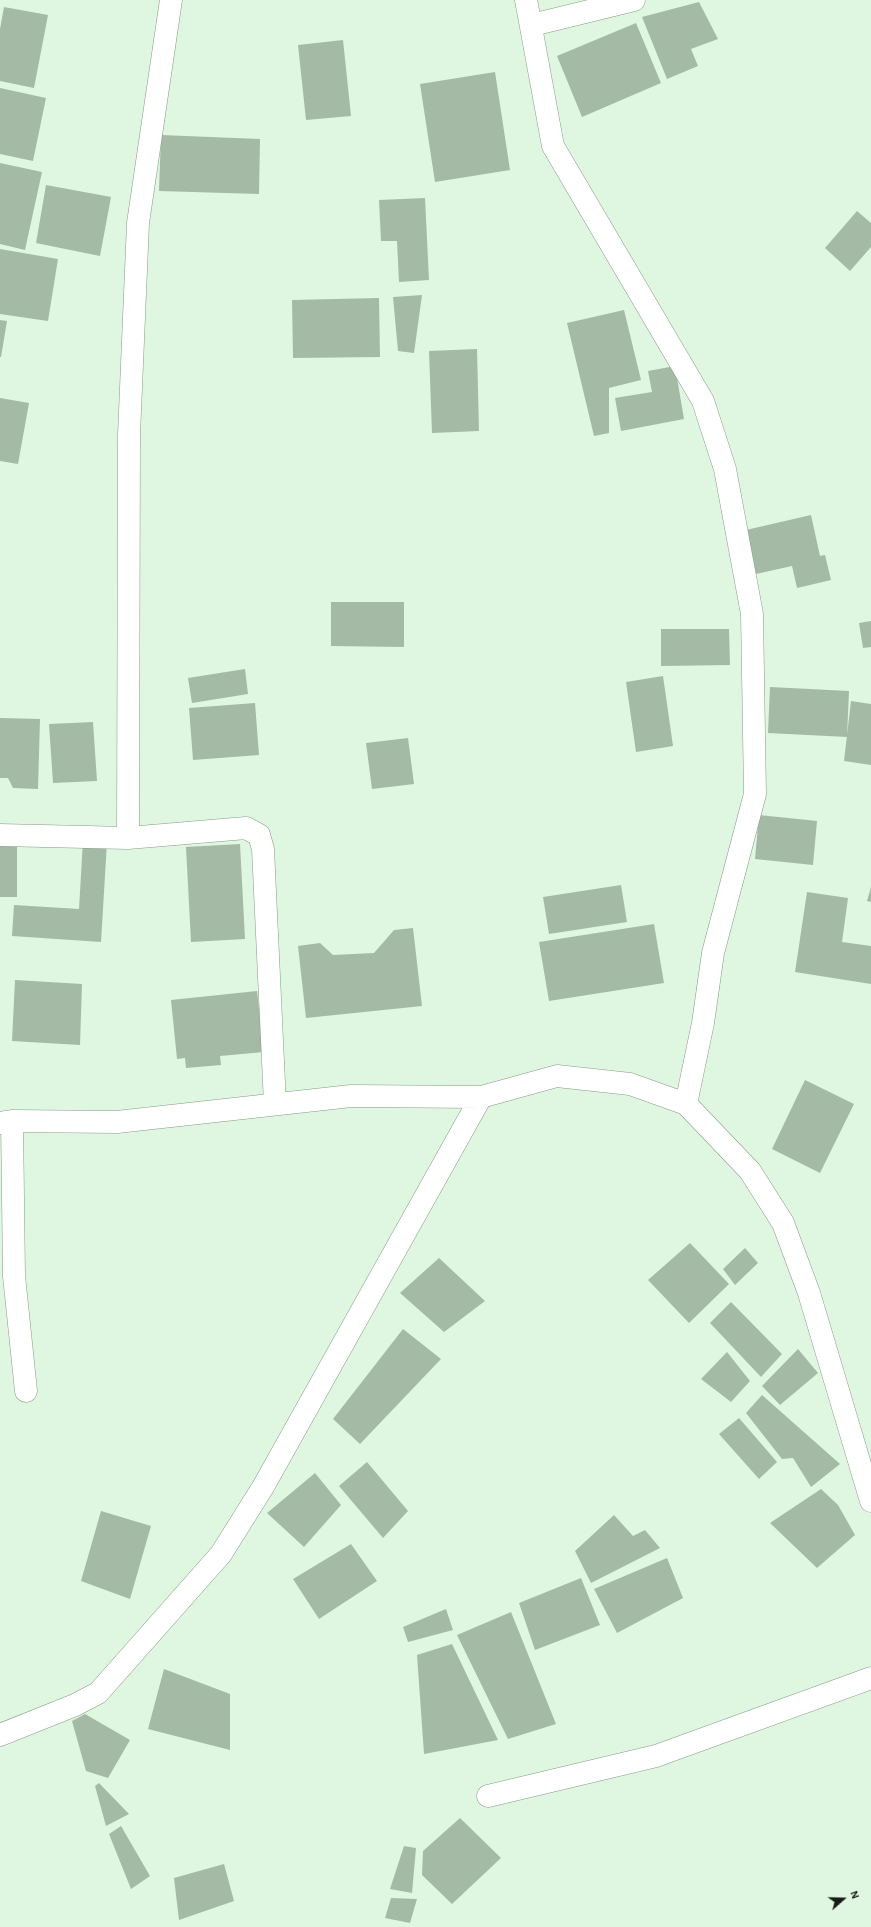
<!DOCTYPE html>
<style>
body{margin:0}
#map{position:relative;width:871px;height:1927px;overflow:hidden;background:#dff6e0;font-family:"Alegreya Sans",sans-serif}
canvas{display:block}
.north{position:absolute;left:823px;top:1879px;width:40px;height:40px;-webkit-text-stroke:3px #dff6e0;paint-order:stroke;rotate:70deg;font-size:11px;font-weight:700;line-height:16px;text-align:center;color:#141c15}
.north::after{content:'';display:block;margin:auto;width:14px;height:18px;background:#141c15;clip-path:polygon(50% 0,100% 100%,50% 72%,0 100%)}
</style>
<div id="map">
<canvas width="871" height="1927"></canvas>
<div class="north">N</div>
</div>
<script>
const ctx = document.querySelector('canvas').getContext('2d');
ctx.lineJoin = 'round';
function paint(path, color) { ctx.fillStyle = color; ctx.fill(path, 'evenodd'); }
const poly = rows => new Path2D(rows.map(r => 'M' + r).join(''));
function trace(path, color, width, dash) { ctx.strokeStyle = color; ctx.lineWidth = width; ctx.lineCap = dash ? 'butt' : 'round'; ctx.setLineDash(dash || []); ctx.stroke(path); }
paint(poly([
 [699,2,718,39,691,49,698,66,667,79,642,17],
 [4,7,48,15,34,88,0,81,0,29],
 [636,23,661,83,582,117,557,56],
 [343,40,351,116,306,120,298,45],
 [495,72,510,170,435,182,420,84],
 [0,88,46,98,33,161,0,154],
 [161,135,260,139,259,194,159,191],
 [0,163,42,172,25,250,0,244],
 [46,185,111,197,100,256,36,243],
 [425,198,429,280,399,282,397,241,381,241,379,200],
 [857,211,871,223,871,247,850,271,825,248],
 [0,249,58,259,48,321,0,314],
 [422,295,414,353,398,351,393,297],
 [379,298,380,357,293,358,292,300],
 [624,310,641,380,609,388,609,433,594,436,567,323],
 [0,320,7,321,1,357,0,357],
 [477,349,479,431,432,433,429,351],
 [675,366,684,419,621,431,615,398,652,392,648,371],
 [0,398,29,403,18,464,0,461],
 [811,515,820,556,825,555,831,580,797,588,792,566,756,574,746,530],
 [331,602,404,602,404,647,331,646],
 [871,621,871,647,863,648,859,623],
 [661,629,729,629,730,665,661,666],
 [245,669,248,694,192,703,188,678],
 [663,676,673,746,636,752,626,682],
 [770,687,849,691,847,737,768,733],
 [851,701,871,704,871,765,844,761],
 [255,703,259,755,193,760,189,708],
 [0,718,40,719,38,789,13,788,8,778,0,778],
 [93,722,97,781,53,783,49,724],
 [408,738,414,784,372,789,366,743],
 [759,815,817,821,813,865,755,859],
 [0,839,17,839,17,897,0,897],
 [83,840,107,842,101,942,12,936,14,905,79,909],
 [240,844,245,939,191,942,186,847],
 [621,885,627,922,549,934,543,897],
 [871,887,871,902,867,901],
 [807,892,848,898,842,942,871,946,871,984,795,972],
 [654,924,664,983,549,1001,539,942],
 [413,928,422,1006,306,1018,298,946,320,943,333,955,374,953,394,930],
 [15,980,82,984,80,1045,12,1041],
 [257,991,264,1052,220,1056,221,1065,186,1068,185,1058,177,1059,171,1000],
 [805,1080,854,1104,820,1173,772,1149],
 [690,1243,729,1284,689,1323,648,1280],
 [745,1248,758,1263,735,1285,723,1269],
 [439,1258,485,1301,444,1332,400,1293],
 [731,1302,782,1354,761,1377,710,1323],
 [403,1329,441,1359,360,1444,333,1419],
 [798,1349,818,1373,780,1405,762,1386],
 [727,1352,750,1381,731,1402,701,1379],
 [762,1395,840,1464,811,1487,793,1458,782,1459,746,1413],
 [739,1418,777,1462,759,1479,719,1434],
 [367,1462,408,1511,383,1538,339,1486],
 [315,1473,341,1505,304,1547,267,1513],
 [821,1489,838,1505,855,1535,817,1568,770,1523],
 [101,1511,151,1526,130,1599,81,1581],
 [614,1515,633,1536,645,1530,660,1548,591,1583,575,1551],
 [351,1544,377,1581,319,1619,293,1579],
 [667,1558,683,1598,617,1633,594,1589],
 [581,1578,600,1625,535,1650,519,1603],
 [446,1609,453,1630,408,1642,403,1627],
 [511,1612,556,1724,508,1739,457,1635],
 [452,1644,498,1740,424,1754,417,1655],
 [164,1669,230,1694,230,1750,148,1729],
 [85,1714,130,1740,108,1778,86,1771,72,1721],
 [99,1783,129,1814,106,1826,95,1786],
 [460,1818,501,1858,452,1904,422,1875,423,1851],
 [121,1826,150,1876,131,1889,109,1834],
 [404,1846,416,1848,412,1893,390,1889],
 [224,1864,234,1901,179,1920,174,1878],
 [391,1898,417,1899,410,1923,385,1918]
]), '#a4baa5');
const street = poly([
 [526,0,553,146,703,401,725,469,752,614,755,794,713,953,703,1023,686,1104],
 [532,25,634,0],
 [0,835,128,838,246,828,259,835,263,849,275,1104],
 [128,838,129,435,138,223,171,0],
 [12,1121,14,1276,26,1391],
 [0,1123,12,1121,117,1122,351,1096,481,1097,557,1076,630,1084,686,1104,750,1171,783,1223,809,1293,871,1501],
 [0,1735,75,1705,98,1693,221,1554,263,1487,481,1097],
 [488,1796,656,1756,871,1678]
]);
trace(street, '#869b87', 23);
trace(street, '#fff', 22);
</script>
